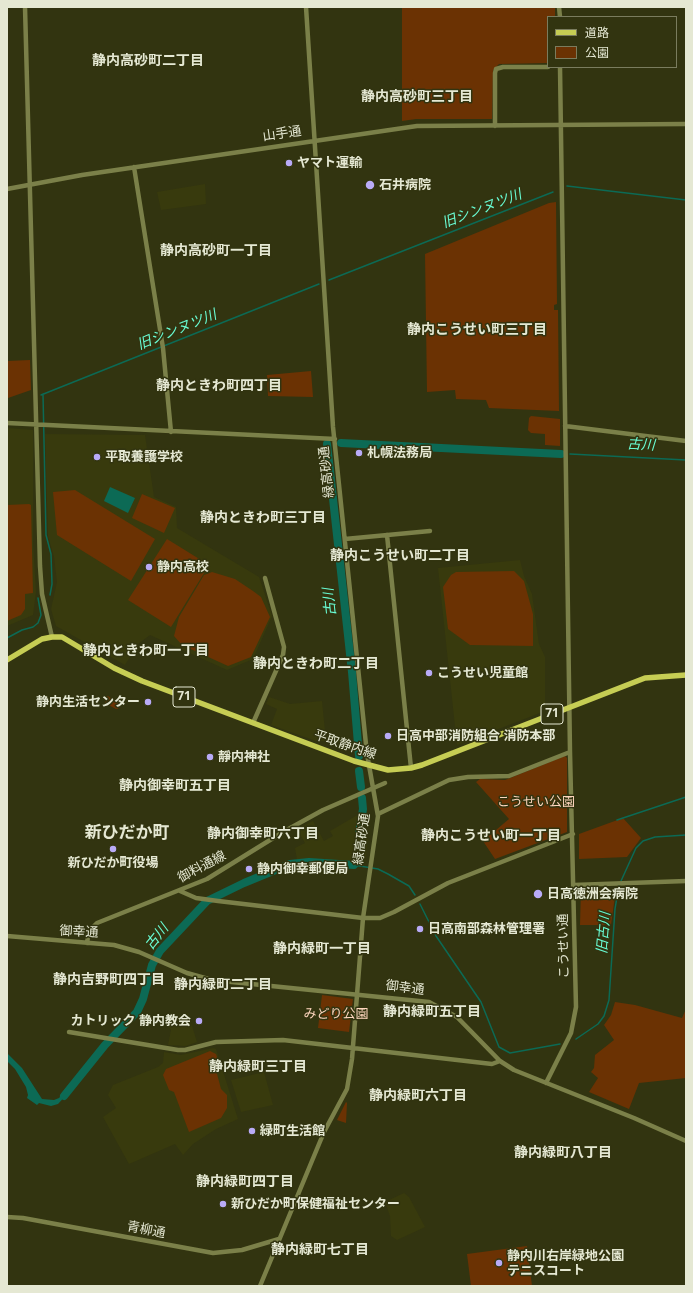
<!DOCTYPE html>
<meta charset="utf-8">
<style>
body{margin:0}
#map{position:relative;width:693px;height:1293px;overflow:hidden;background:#323410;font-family:"Open Sans","Noto Sans JP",sans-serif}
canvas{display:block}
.frame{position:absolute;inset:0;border:8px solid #e5e8d3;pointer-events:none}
.legend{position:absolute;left:547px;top:16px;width:130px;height:52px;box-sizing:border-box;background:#323410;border:1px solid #7a7c5e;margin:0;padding:5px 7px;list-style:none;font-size:12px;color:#e5e8d3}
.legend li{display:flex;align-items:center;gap:8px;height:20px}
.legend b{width:20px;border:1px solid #7a7c5e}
</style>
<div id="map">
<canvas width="693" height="1293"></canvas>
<div class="frame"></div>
<ul class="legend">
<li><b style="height:5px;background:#c6cd54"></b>道路</li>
<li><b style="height:11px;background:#6b3203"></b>公園</li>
</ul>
</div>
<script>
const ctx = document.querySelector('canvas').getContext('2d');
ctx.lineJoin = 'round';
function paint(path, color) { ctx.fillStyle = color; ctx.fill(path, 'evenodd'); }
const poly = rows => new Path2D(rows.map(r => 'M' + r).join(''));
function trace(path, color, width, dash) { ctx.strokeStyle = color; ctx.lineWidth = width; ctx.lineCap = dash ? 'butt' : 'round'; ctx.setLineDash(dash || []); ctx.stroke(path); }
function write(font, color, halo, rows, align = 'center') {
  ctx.font = font + ' "Open Sans","Noto Sans JP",sans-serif'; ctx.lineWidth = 3; ctx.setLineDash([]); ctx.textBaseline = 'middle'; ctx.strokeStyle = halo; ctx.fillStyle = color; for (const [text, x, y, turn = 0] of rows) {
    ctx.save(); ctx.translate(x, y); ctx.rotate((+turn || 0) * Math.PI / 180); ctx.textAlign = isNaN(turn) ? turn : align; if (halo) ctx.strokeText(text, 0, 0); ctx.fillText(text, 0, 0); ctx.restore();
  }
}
paint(poly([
 [205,184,206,204,161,210,157,192],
 [7,428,33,430,33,541,36,592,33,615,7,626],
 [45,434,145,435,154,497,176,507,177,528,259,577,272,616,253,659,227,670,150,635,138,644,125,665,56,626,51,609,57,582,54,557,48,536],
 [520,560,524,576,532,594,539,644,545,657,545,711,457,745,438,568],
 [269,697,290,704,322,701,326,741,316,741,271,725,277,709,266,704],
 [361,813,358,837,368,839,365,863,297,860,295,848,305,843,297,829,313,821,324,841,333,836,330,831],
 [188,1013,197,1042,186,1046,168,1045,171,1030,163,1021],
 [213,1048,216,1049,238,1119,216,1129,193,1144,183,1155,175,1144,129,1164,103,1117,116,1108,108,1095,113,1085,158,1067,163,1063,164,1052,181,1055],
 [264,1072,273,1105,241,1112,231,1080],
 [404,1193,409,1197,425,1227,397,1240,391,1236,390,1216,385,1202]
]), '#383a0d');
paint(poly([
 [402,7,555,8,555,17,548,17,548,63,499,64,493,70,492,119,416,119,402,121],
 [556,202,557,304,554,305,554,310,558,310,559,411,489,408,486,400,456,399,455,390,427,392,425,254,549,203],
 [30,360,31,390,8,398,7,361],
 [311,371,313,397,268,396,267,375],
 [531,416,560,419,560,446,545,445,545,434,531,433,528,430,529,418],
 [75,490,155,539,131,581,57,535,53,492],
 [142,494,175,508,164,533,132,518],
 [29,504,31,505,33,593,25,594,25,609,21,615,7,621,7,505],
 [167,539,209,565,171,627,128,600],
 [514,571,524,581,533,614,533,646,470,645,448,629,443,587,451,575,456,572],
 [212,572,235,579,253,591,261,597,270,617,251,657,228,666,182,645,174,636,179,617,204,575],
 [108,696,119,704,118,709,116,709,105,703,106,697],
 [565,756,567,758,567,832,495,859,483,841,509,819,476,782,480,779,505,780],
 [623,818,641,838,627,857,579,859,579,834],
 [581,889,616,889,611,925,580,925],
 [322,995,353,999,349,1032,318,1028],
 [615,1002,635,1005,682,1018,686,1009,686,1078,639,1083,629,1109,589,1092,598,1078,591,1072,594,1068,595,1055,614,1040,604,1025,611,1015],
 [210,1051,216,1054,220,1065,216,1070,221,1089,227,1095,227,1108,221,1118,189,1132,174,1092,169,1090,163,1075,166,1069],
 [346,1102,347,1103,346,1123,337,1120],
 [527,1246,532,1286,471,1286,467,1254]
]), '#6b3203');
paint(poly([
 [110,487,135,498,128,513,104,501],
 [7,1053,22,1068,42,1099,54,1100,59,1098,69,1087,72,1089,58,1104,51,1106,39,1103,37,1105,27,1098,28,1095,26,1087,15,1069,7,1061]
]), '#0c6a55');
trace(poly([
 [567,186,686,200],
 [329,280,553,192],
 [43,394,46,535,51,554,52,584,50,595],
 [41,395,319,284],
 [570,454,686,460],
 [7,638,22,630,33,627,38,623,41,615,38,598],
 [617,820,686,797],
 [354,865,378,869,388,874,409,886,415,895],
 [621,881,636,848,643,841,655,837,686,835],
 [420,904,436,936,481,1002,499,1047,510,1053,560,1044],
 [576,1039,598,1024,604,1016,609,1000,615,909,619,885]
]), '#0c6a55', 1.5);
trace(poly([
 [341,443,561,454],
 [327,444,352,672,359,756],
 [359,771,361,787],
 [359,833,363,809,362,798],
 [64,1096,105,1045,137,1012,143,999,152,965,160,951,207,901,244,883,290,864,309,862,354,865,357,861]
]), '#0c6a55', 8);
trace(poly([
 [25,7,40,566,42,594,52,637],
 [559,7,560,17],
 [495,126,495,73,496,69,503,67,548,67],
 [134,167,163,348,171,432],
 [7,189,82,175,417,126,686,124],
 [7,423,335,439],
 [565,426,686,441],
 [387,535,411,768],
 [345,539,430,531],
 [253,723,283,655,284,647,265,578],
 [378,814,449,780,468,777,509,776,570,752],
 [574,885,686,881],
 [180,891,196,898,218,901,363,918,380,918,394,912,448,883,573,834],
 [7,936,114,945,139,952,187,973,212,980,429,1002,457,1017,500,1061,514,1070,634,1118,686,1141],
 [87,943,89,931,97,923,207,879,283,832,323,810,385,783],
 [69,1032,178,1050,185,1050,216,1042,283,1040,492,1064,500,1061],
 [546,1083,571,1033,576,1007,570,752,560,67],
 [7,1217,23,1218,213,1253,242,1250,279,1239],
 [260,1286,324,1132,347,1089,352,1059,363,918,378,816,367,754,333,427,306,7]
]), '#7b8049', 4.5);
trace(poly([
 [7,660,42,639,52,637,62,637,114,668,142,681,354,761,388,770,411,768,422,765,645,678,686,675]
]), '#c6cd54', 5.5);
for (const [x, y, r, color] of [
 [289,163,4,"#b9abf7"],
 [370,185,5,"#b9abf7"],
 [359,453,4,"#b9abf7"],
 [97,457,4,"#b9abf7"],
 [149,567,4,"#b9abf7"],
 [429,673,4,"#b9abf7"],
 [148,702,4,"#b9abf7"],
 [388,736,4,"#b9abf7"],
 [210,757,4,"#b9abf7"],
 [113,849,4,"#b9abf7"],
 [249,869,4,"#b9abf7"],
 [538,894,5,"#b9abf7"],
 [420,929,4,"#b9abf7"],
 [199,1021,4,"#b9abf7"],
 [252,1131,4,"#b9abf7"],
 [223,1204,4,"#b9abf7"],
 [499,1263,4,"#b9abf7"]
]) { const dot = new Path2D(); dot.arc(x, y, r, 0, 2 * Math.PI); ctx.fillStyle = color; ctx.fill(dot); trace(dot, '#323410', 1.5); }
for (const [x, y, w] of [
 [184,697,22],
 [552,714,22]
]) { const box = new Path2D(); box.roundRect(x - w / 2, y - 10, w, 20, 3); ctx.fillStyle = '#323410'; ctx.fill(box); trace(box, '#e5e8d3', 1); }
write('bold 12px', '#e5e8d3', null, [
 ["71",184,697],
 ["71",552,714]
]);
write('13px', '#e5e8d3', '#323410', [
 ["山手通",282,134,-8],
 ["緑高砂通",327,472,-96],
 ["平取静内線",345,745,19],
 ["緑高砂通",362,839,-82],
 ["御料通線",202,867,-28],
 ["御幸通",79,932,3],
 ["こうせい通",564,946,-91],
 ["御幸通",405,988,7],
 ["青柳通",146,1230,11]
]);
write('bold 13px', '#e5e8d3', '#323410', [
 ["ヤマト運輸",297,163],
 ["石井病院",379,185],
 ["札幌法務局",367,453],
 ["平取養護学校",105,457],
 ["静内高校",157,567],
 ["こうせい児童館",437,673],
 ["静内生活センター",140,702,"right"],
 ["日高中部消防組合 消防本部",396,736],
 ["靜内神社",218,757],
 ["新ひだか町役場",113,863,"center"],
 ["静内御幸郵便局",257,869],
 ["日高徳洲会病院",547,894],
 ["日高南部森林管理署",428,929],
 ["カトリック 静内教会",191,1021,"right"],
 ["緑町生活館",260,1131],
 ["新ひだか町保健福祉センター",231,1204],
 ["静内川右岸緑地公園",507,1256],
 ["テニスコート",507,1271]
], 'left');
write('13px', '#fed6be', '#323410', [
 ["こうせい公園",536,802],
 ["みどり公園",336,1014]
]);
write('bold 14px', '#e5e8d3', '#323410', [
 ["静内高砂町二丁目",148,61],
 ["静内高砂町三丁目",417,97],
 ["静内高砂町一丁目",216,251],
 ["静内こうせい町三丁目",477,330],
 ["静内ときわ町四丁目",219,386],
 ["静内ときわ町三丁目",263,518],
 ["静内こうせい町二丁目",400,556],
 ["静内ときわ町一丁目",146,651],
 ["静内ときわ町二丁目",316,664],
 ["静内御幸町五丁目",175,786],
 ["静内御幸町六丁目",263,834],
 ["静内こうせい町一丁目",491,836],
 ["静内緑町一丁目",322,949],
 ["静内吉野町四丁目",109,980],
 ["静内緑町二丁目",223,985],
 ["静内緑町五丁目",432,1012],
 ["静内緑町三丁目",258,1067],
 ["静内緑町六丁目",418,1096],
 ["静内緑町八丁目",563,1153],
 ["静内緑町四丁目",245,1182],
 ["静内緑町七丁目",320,1250]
]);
write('italic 14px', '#69fcd4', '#323410', [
 ["旧シンヌツ川",482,209,-21],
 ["旧シンヌツ川",177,330,-22],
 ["古川",641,445,3],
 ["古川",330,602,-96],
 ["旧古川",604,933,-85],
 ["古川",157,937,-51]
]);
write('bold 17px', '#e5e8d3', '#323410', [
 ["新ひだか町",127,833]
]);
</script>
